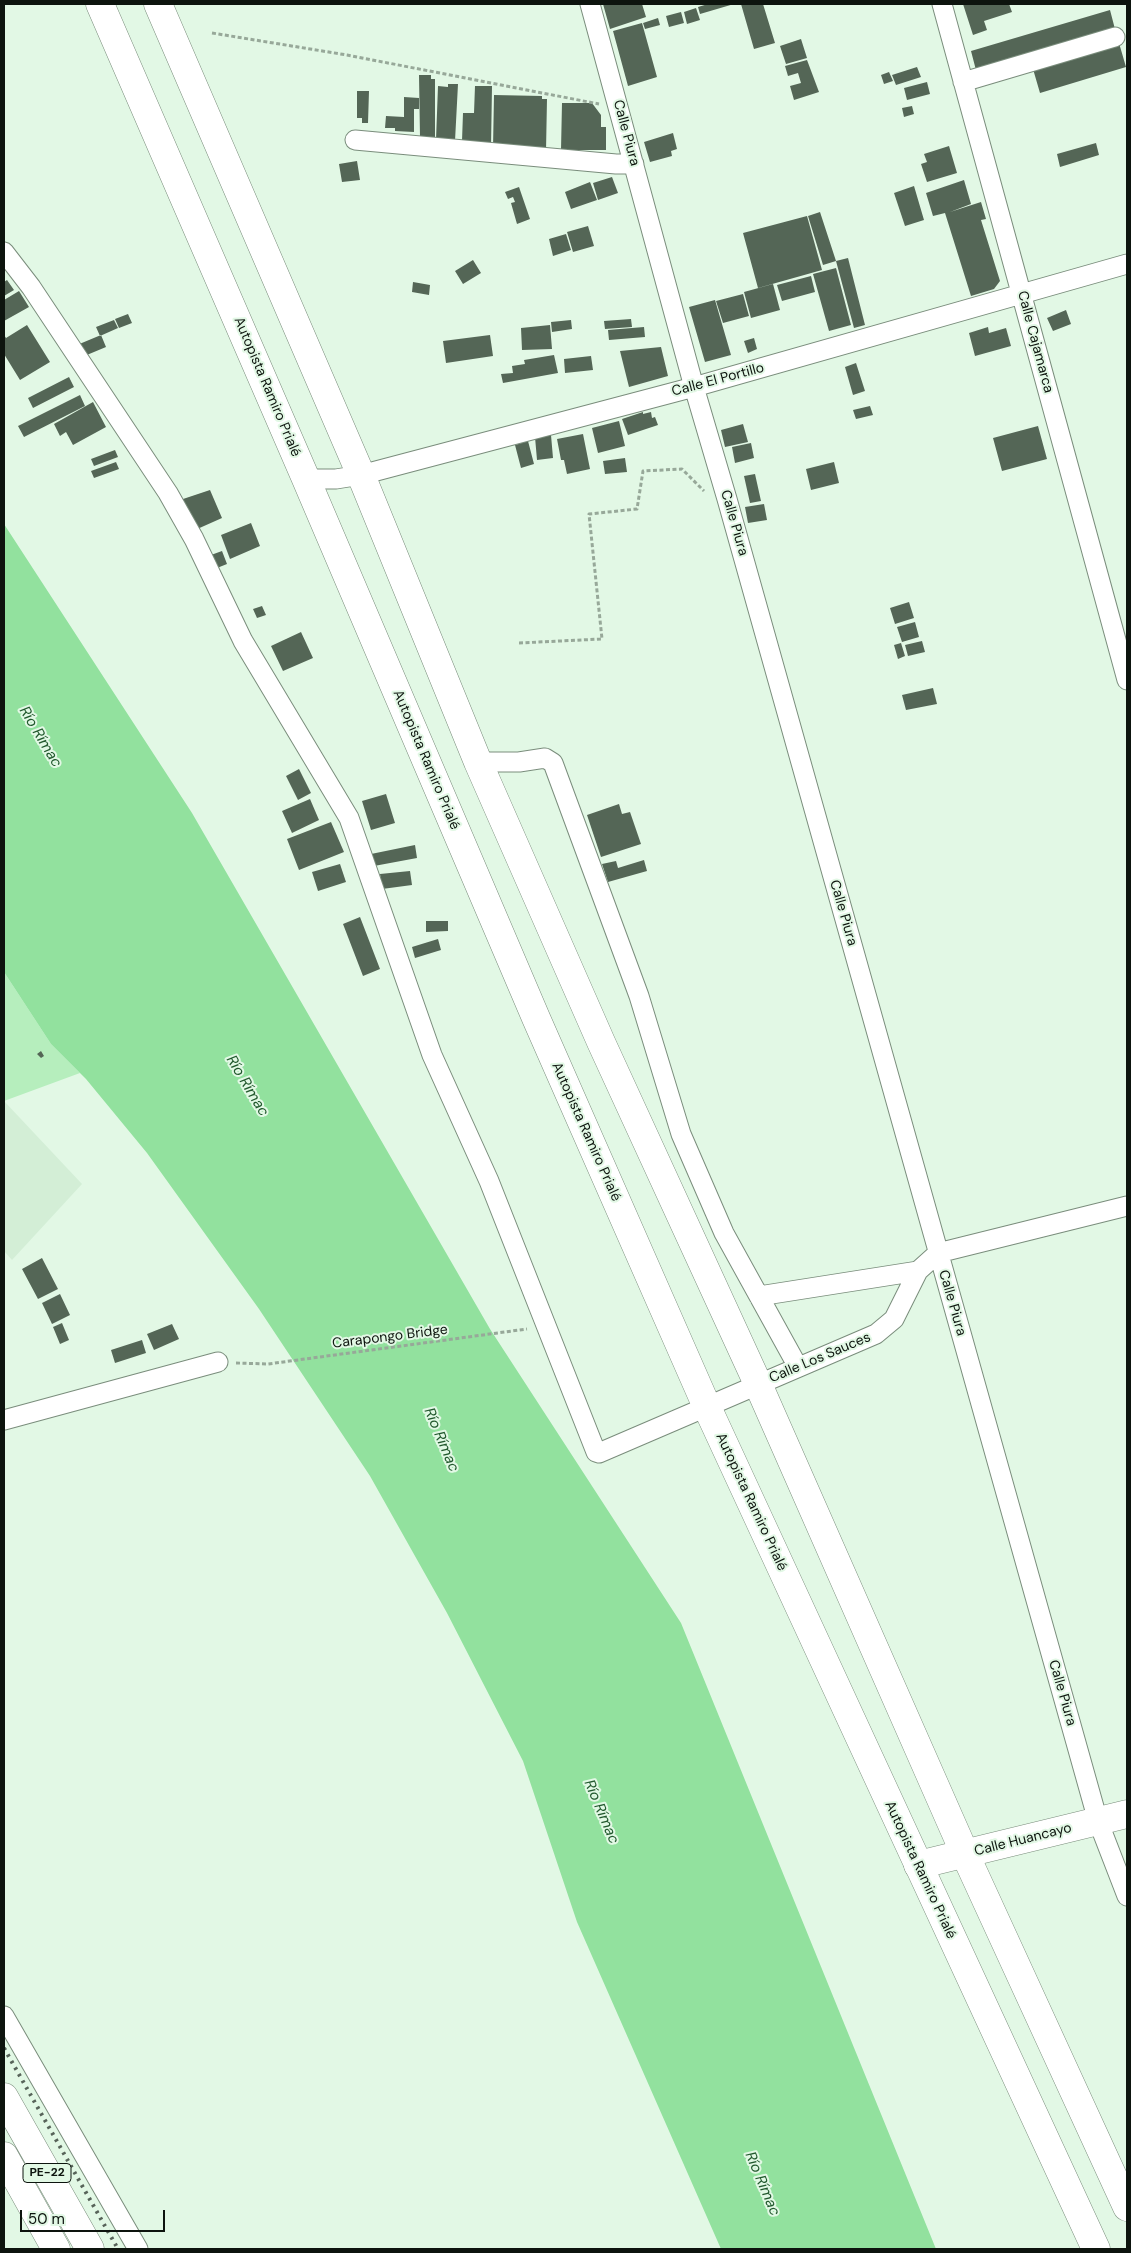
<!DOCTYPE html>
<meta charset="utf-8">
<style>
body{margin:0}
#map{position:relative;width:1131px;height:2253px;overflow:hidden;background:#e2f8e5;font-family:"DM Sans",sans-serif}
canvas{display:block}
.frame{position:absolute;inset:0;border:5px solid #0d140e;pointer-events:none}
.scale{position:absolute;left:20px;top:2210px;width:145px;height:22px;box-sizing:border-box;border:2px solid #0d140e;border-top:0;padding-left:6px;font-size:15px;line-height:18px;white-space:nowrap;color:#0d140e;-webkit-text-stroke:4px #e2f8e5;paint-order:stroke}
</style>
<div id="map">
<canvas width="1131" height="2253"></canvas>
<div class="frame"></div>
<div class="scale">50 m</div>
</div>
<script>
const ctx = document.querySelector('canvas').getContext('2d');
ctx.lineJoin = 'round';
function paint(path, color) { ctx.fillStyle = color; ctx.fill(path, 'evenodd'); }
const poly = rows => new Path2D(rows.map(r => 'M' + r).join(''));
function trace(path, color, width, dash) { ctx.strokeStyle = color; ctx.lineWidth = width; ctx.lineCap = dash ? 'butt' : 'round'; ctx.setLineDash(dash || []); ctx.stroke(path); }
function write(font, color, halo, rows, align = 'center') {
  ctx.font = font + ' "DM Sans",sans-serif'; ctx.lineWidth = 4; ctx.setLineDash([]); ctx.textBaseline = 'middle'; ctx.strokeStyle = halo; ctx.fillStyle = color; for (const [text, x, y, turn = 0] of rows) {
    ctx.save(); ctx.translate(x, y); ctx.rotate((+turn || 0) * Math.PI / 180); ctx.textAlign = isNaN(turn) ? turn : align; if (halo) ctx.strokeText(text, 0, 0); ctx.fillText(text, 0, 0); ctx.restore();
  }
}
paint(poly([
 [4,1101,82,1184,12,1260,4,1251]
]), '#d3eed6');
paint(poly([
 [4,972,51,1044,80,1073,4,1101]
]), '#b6eebd');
paint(poly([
 [4,524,192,813,490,1329,681,1623,936,2249,721,2249,577,1922,523,1761,447,1613,370,1476,259,1309,147,1153,86,1079,51,1044,4,972]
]), '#92e19e');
paint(poly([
 [603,4,642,4,646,17,610,29],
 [708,4,734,4,700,14,698,7],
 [741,4,763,4,775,43,754,49],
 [963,4,1009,4,1012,12,984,21,987,30,973,35],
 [696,8,700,20,687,24,684,12],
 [1110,10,1116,33,977,74,971,51],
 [681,12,684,23,669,27,666,16],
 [658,18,660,25,645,29,643,23],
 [642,23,657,77,628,86,613,31],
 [801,39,807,58,786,64,780,46],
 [1119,43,1126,67,1040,93,1033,69],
 [807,60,819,92,794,100,790,86,801,83,798,73,788,76,785,66],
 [917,67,921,77,896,85,892,75],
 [889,72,893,81,884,84,881,75],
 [419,75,431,75,431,79,435,79,435,137,420,137],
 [927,82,930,94,907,100,904,88],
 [448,84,458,84,455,141,436,140,438,86,448,87],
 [475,86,492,86,491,148,473,147,473,141,462,141,463,113,474,113],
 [357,91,369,91,368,123,362,123,362,118,357,118],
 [494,95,542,96,542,99,547,99,546,151,493,148],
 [404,97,419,98,419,109,414,109,414,132,395,131,395,128,385,128,386,116,404,117],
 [562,103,592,103,601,115,601,127,606,127,606,150,561,150],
 [912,106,914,114,904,117,902,108],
 [673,133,677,149,671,151,672,156,650,162,644,142],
 [1096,143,1099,155,1060,167,1057,154],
 [949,146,957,173,927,182,921,164,927,162,924,154],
 [357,161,360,180,342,182,339,164],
 [612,177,618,193,598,200,593,183],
 [964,180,971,204,950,212,981,202,986,219,981,220,1000,281,994,289,971,296,945,213,933,216,926,193],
 [590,182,597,200,571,209,565,192],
 [914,186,924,220,905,226,894,193],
 [519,187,530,219,517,224,511,203,515,202,513,197,508,199,505,192],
 [820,212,836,261,823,265,808,216],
 [807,216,822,270,758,288,743,233],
 [588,226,594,246,573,252,567,232],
 [566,234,571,250,553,256,549,239],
 [848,258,865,325,854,328,836,261],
 [473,260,481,273,463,284,455,271],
 [836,268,851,325,829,331,813,274],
 [811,276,815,292,782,301,777,285],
 [7,280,14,290,4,296,4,282],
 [413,282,430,285,429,295,412,292],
 [773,284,780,310,751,318,744,292],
 [19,291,29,307,4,321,4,300],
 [743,294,749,316,723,323,716,301],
 [715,300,731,355,705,362,689,307],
 [1066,310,1071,324,1053,331,1047,318],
 [128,314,132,323,119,328,115,319],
 [631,319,632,327,605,329,604,321],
 [114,320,118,328,100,336,96,327],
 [571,320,572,329,552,332,551,322],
 [27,325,50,362,20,380,4,354,4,335,6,338],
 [550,325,552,349,522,350,521,328],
 [644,327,645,337,609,340,608,330],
 [988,327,989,333,1006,328,1011,346,975,356,969,333],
 [101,335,106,347,82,357,77,345],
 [490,335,493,356,446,363,443,341],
 [754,338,757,349,748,353,744,341],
 [661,347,668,376,629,387,620,351],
 [554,355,558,373,503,383,501,374,513,373,512,366,525,364,524,360],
 [591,356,593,370,565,373,564,359],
 [856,363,865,391,853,395,845,367],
 [69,377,74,387,33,408,28,398],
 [80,395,85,406,24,437,18,426],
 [93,402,106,427,73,445,66,432,60,436,54,424],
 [870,406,873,415,856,419,853,410],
 [643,412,643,414,651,412,652,418,655,417,658,425,628,435,622,419],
 [619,421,625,446,598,453,592,428],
 [743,424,748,442,725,447,721,430],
 [1038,426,1047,459,1002,471,993,438],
 [583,434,590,469,567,474,564,460,561,460,557,439],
 [551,435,553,458,537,460,535,437],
 [528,441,534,464,521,468,515,445],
 [751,443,754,458,735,463,732,447],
 [115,450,118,457,94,466,91,459],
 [625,458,627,472,605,474,603,461],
 [116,462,119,469,94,478,91,471],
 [834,462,839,483,811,490,806,469],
 [755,474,761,501,750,503,744,476],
 [210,490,222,518,195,530,180,500],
 [764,504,767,520,748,523,745,507],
 [251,523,260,546,230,559,221,535],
 [222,551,227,564,217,568,211,555],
 [909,602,914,618,895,624,890,608],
 [262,606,266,615,257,618,253,609],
 [915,622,919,637,902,642,897,627],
 [301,632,313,658,283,671,271,646],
 [922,641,925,652,908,656,905,645],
 [901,643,905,656,898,659,894,645],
 [933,688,937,704,906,710,902,695],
 [299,769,311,793,298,800,286,776],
 [386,794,395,823,371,830,362,801],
 [310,799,319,820,292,833,282,811],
 [619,804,622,814,630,812,641,844,601,857,587,815],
 [331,822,344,852,299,870,287,839],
 [415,845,417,858,374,866,371,854],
 [644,860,647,871,608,882,602,864,616,861,618,868],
 [340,864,346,882,318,891,312,872],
 [410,871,412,885,382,889,380,874],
 [360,917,380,969,363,976,343,924],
 [426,921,448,921,448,931,426,932],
 [438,939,441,950,415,958,412,947],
 [41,1051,44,1056,41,1058,37,1054],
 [42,1258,58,1289,38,1299,22,1269],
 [60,1294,70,1315,52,1324,42,1303],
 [62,1323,69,1340,60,1344,53,1327],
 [172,1324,179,1339,154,1350,147,1334],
 [142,1340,146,1353,115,1363,111,1350]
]), '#546656');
const street = poly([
 [590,4,694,387,727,499,1098,1821,1127,1896],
 [942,4,1127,680],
 [963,82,1115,37],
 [355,140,616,164,634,164],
 [4,252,31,287,168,493,194,539,243,641,349,818,432,1055,489,1181,596,1452,599,1453,876,1334,894,1319,918,1271,938,1253,1127,1206],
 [306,479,336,479,361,475,694,387,1127,264],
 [478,762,519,762,545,758,553,763,639,996,681,1134,724,1233,798,1367],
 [759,1296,918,1271],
 [4,1420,218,1362],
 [4,2016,138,2249]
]);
const secondary = poly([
 [918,1865,1127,1814]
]);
const highway = poly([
 [100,4,306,479,536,1018,707,1407,1096,2249],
 [158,4,361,475,478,762,601,1042,758,1384,965,1854,1127,2207],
 [4,2097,90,2249],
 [4,2156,56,2249]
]);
trace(street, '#7a8d7c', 21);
trace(secondary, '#7a8d7c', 29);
trace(highway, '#7a8d7c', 29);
trace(poly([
 [212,33,347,55,599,104],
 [519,643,602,639,589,514,637,509,643,471,682,469,704,491],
 [236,1363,268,1364,527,1329]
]), '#97a899', 3, [4, 2.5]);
trace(street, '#fff', 19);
trace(secondary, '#fff', 28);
trace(highway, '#fff', 28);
trace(poly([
 [4,2048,118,2249]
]), '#576359', 4, [2.5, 5]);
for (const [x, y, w] of [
 [47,2173,48]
]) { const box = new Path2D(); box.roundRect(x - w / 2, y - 9.5, w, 19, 4); ctx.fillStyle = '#e2f8e5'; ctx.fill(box); trace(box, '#0d140e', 1); }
write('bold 12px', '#0d140e', null, [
 ["PE-22",47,2173]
]);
write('14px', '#0d140e', '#e2f8e5', [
 ["Calle Piura",626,133,75],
 ["Calle Cajamarca",1035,342,75],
 ["Calle El Portillo",718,380,-15],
 ["Autopista Ramiro Prialé",267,387,67],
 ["Calle Piura",734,523,74],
 ["Autopista Ramiro Prialé",426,760,67],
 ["Calle Piura",843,913,74],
 ["Autopista Ramiro Prialé",586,1132,66],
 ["Calle Piura",952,1303,74],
 ["Carapongo Bridge",390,1337,-7],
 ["Calle Los Sauces",820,1358,-23],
 ["Autopista Ramiro Prialé",751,1502,65],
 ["Calle Piura",1062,1693,74],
 ["Calle Huancayo",1023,1840,-14],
 ["Autopista Ramiro Prialé",920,1870,65]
]);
write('italic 15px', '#22592e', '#e2f8e5', [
 ["Río Rímac",40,737,59],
 ["Río Rímac",247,1086,59],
 ["Río Rímac",441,1440,67],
 ["Río Rímac",601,1812,67],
 ["Río Rímac",762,2184,67]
]);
</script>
